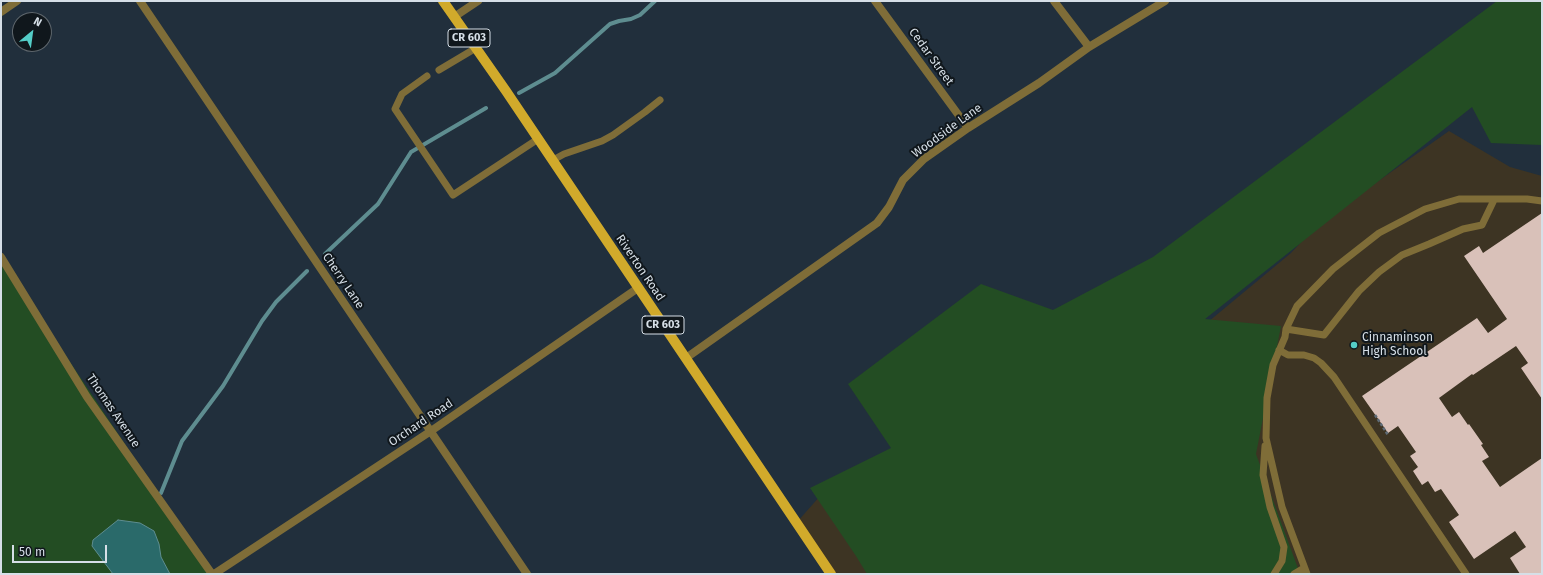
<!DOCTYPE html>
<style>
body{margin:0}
#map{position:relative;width:1543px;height:575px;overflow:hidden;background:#212f3c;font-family:"Fira Sans",sans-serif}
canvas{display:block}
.frame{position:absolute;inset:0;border:2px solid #d6dfe7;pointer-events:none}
.north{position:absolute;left:12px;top:12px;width:40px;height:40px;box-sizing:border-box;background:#10171c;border:1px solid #5f676d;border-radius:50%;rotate:29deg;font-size:11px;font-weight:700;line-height:16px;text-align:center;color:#d6dfe7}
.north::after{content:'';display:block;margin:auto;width:14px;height:18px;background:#54cdc7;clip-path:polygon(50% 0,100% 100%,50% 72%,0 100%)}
.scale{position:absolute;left:12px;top:545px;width:95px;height:18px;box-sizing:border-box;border:2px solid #d6dfe7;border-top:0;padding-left:5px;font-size:12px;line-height:14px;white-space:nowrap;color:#d6dfe7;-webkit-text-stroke:3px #10171c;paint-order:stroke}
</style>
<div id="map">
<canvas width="1543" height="575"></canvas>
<div class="frame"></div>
<div class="north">N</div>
<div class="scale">50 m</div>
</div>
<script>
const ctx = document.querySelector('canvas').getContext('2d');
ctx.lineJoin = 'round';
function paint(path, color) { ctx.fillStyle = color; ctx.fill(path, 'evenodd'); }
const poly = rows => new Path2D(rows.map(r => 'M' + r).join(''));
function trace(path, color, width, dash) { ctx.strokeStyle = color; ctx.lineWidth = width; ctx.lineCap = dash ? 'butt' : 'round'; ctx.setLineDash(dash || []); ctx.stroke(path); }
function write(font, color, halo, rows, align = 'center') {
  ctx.font = font + ' "Fira Sans",sans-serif'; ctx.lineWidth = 4; ctx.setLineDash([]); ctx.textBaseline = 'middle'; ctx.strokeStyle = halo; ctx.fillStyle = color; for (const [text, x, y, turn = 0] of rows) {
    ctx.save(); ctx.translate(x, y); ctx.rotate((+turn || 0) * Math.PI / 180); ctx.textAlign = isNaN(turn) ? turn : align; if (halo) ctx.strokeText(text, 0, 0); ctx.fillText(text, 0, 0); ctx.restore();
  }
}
paint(poly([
 [1449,131,1510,167,1542,176,1542,574,831,574,797,522,821,495,1202,327,1291,253,1319,223]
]), '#3d3423');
paint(poly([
 [1497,1,1542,1,1542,145,1491,143,1472,107,1205,319,1281,326,1256,454,1300,574,867,574,856,556,810,488,891,448,848,384,981,284,1053,310,1153,257],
 [1,259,212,574,1,574]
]), '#234d23');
const water = poly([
 [118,520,140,523,154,531,159,544,161,557,170,574,113,574,92,546,93,540,118,520]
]);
paint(water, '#2a6a6a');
trace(water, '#5e8d90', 1);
trace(poly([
 [519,93,555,73,610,24,619,21,631,19,640,15,655,1],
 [325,254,378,204,411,152,486,108],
 [161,493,182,441,223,386,262,321,276,302,307,271]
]), '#5e8d90', 4);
paint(poly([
 [1542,213,1542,399,1521,368,1528,363,1516,346,1473,375,1472,374,1439,398,1452,417,1459,412,1468,425,1469,424,1483,444,1481,445,1489,457,1482,461,1500,487,1542,458,1542,574,1520,574,1510,558,1526,547,1515,531,1474,559,1449,522,1459,515,1441,489,1435,492,1428,481,1422,485,1413,471,1418,467,1410,456,1416,452,1398,426,1388,433,1362,396,1477,318,1488,333,1507,319,1464,256,1479,246,1483,253]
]), '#d9c1b9');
trace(poly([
 [1375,415,1388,435]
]), '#5e6b76', 2.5, [3, 2]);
trace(poly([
 [439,70,476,48],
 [427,76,402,94,395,109,453,195,538,139],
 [553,160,564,154,602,141,613,135,645,112,660,100],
 [1286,329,1324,335,1359,291,1379,272,1402,255,1429,244,1463,229,1482,225,1494,200],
 [1279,350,1288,355,1304,355,1314,358,1321,363,1334,377,1466,574],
 [1265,446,1263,475,1270,507,1284,547,1282,561,1274,574],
 [1294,574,1304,568],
 [1307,574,1282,507,1266,438,1267,398,1273,365,1285,337,1286,329,1297,306,1333,269,1379,233,1425,209,1459,199,1527,199,1542,201]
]), '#7f6d38', 7);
trace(poly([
 [140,1,527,574],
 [875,1,968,128],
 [1054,1,1089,47],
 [1,12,17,1],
 [454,17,478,1],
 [1,257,87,397,212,574],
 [686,358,877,223,889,207,903,180,924,159,968,128,1039,83,1089,47,1165,1],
 [214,574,431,431,638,288]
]), '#7f6d38', 8);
trace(poly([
 [443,1,506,91,831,574]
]), '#d1aa2b', 10);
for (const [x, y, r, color] of [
 [1354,345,4,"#54cdc7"]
]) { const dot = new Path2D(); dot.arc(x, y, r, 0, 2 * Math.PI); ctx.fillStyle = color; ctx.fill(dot); trace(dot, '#10171c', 1.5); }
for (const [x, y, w] of [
 [469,38,42],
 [663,325,42]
]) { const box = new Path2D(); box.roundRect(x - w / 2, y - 9, w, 18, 3); ctx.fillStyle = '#10171c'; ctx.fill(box); trace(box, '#d6dfe7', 1); }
write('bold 11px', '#d6dfe7', null, [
 ["CR 603",469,38],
 ["CR 603",663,325]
]);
write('12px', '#d6dfe7', '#10171c', [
 ["Cedar Street",931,57,54],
 ["Woodside Lane",947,131,-36],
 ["Riverton Road",640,268,56],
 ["Cherry Lane",343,281,56],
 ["Thomas Avenue",113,411,56],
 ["Orchard Road",421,423,-34]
]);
write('12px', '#d6dfe7', '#10171c', [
 ["Cinnaminson",1362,338],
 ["High School",1362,352]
], 'left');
</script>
